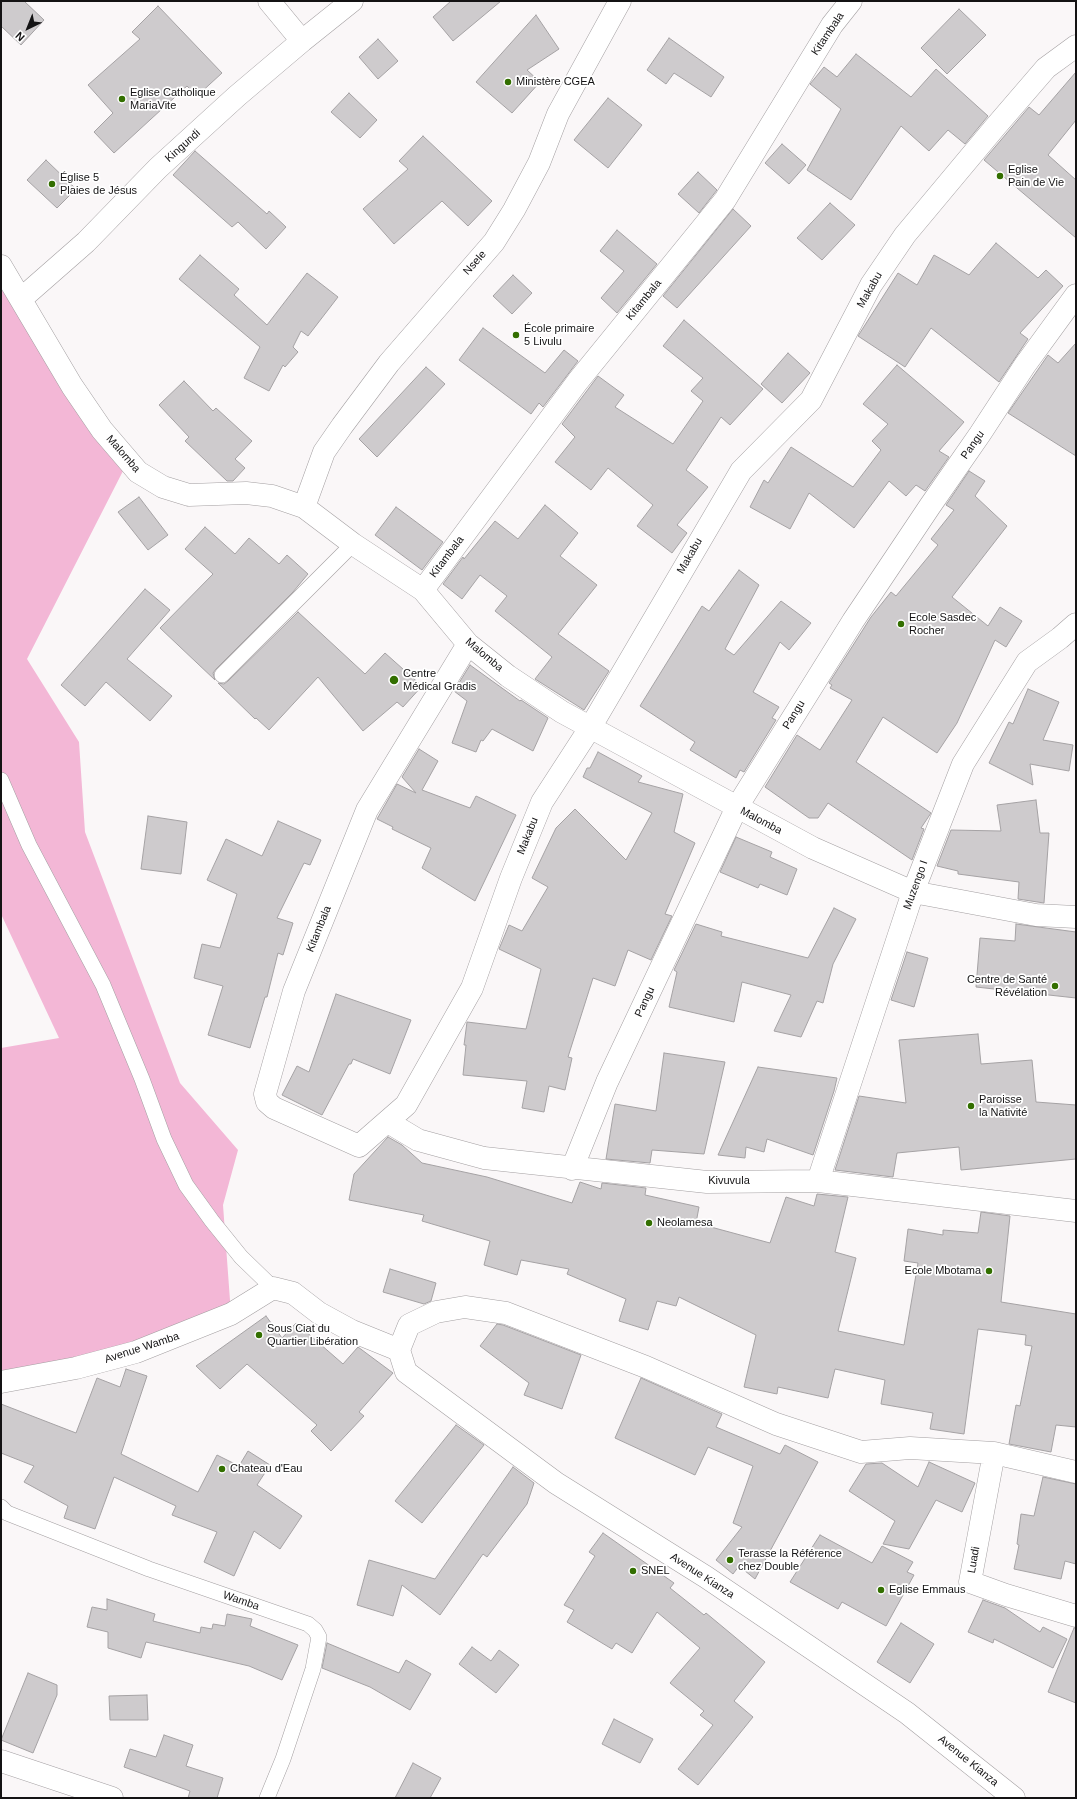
<!DOCTYPE html>
<meta charset="utf-8">
<style>
body{margin:0}
#map{position:relative;width:1077px;height:1799px;overflow:hidden;background:#faf7f8;font-family:Arial,sans-serif}
canvas{display:block}
.frame{position:absolute;inset:0;border:2px solid #141314;pointer-events:none}
.north{position:absolute;left:8px;top:8px;width:40px;height:40px;-webkit-text-stroke:3px #fff;paint-order:stroke;rotate:223deg;font-size:11px;font-weight:700;line-height:16px;text-align:center;color:#141314}
.north::after{content:'';display:block;margin:auto;width:14px;height:18px;background:#141314;clip-path:polygon(50% 0,100% 100%,50% 72%,0 100%)}
</style>
<div id="map">
<canvas width="1077" height="1799"></canvas>
<div class="frame"></div>
<div class="north">N</div>
</div>
<script>
const ctx = document.querySelector('canvas').getContext('2d');
ctx.lineJoin = 'round';
function paint(path, color) { ctx.fillStyle = color; ctx.fill(path, 'evenodd'); }
const poly = rows => new Path2D(rows.map(r => 'M' + r).join(''));
function trace(path, color, width, dash) { ctx.strokeStyle = color; ctx.lineWidth = width; ctx.lineCap = dash ? 'butt' : 'round'; ctx.setLineDash(dash || []); ctx.stroke(path); }
function write(font, color, halo, rows, align = 'center') {
  ctx.font = font + ' Arial,sans-serif'; ctx.lineWidth = 3.5; ctx.setLineDash([]); ctx.textBaseline = 'middle'; ctx.strokeStyle = halo; ctx.fillStyle = color; for (const [text, x, y, turn = 0] of rows) {
    ctx.save(); ctx.translate(x, y); ctx.rotate((+turn || 0) * Math.PI / 180); ctx.textAlign = isNaN(turn) ? turn : align; if (halo) ctx.strokeText(text, 0, 0); ctx.fillText(text, 0, 0); ctx.restore();
  }
}
paint(poly([
 [1,266,123,471,27,659,79,742,85,832,180,1083,238,1150,223,1205,231,1314,1,1382,1,1048,59,1038,1,914]
]), '#f3b7d6');
const building = poly([
 [1,1,24,1,44,20,21,45,1,26,1,1],
 [451,1,501,1,453,41,433,17,451,1],
 [158,6,222,73,197,96,187,86,114,153,94,132,113,113,88,85,140,39,132,32,158,6],
 [959,9,986,35,947,74,921,48,959,9],
 [536,15,559,49,527,70,540,82,512,113,476,82,536,15],
 [669,38,724,77,711,97,674,73,666,84,647,70,669,38],
 [378,39,398,61,378,79,359,57,378,39],
 [856,54,911,97,936,69,988,116,965,144,948,130,929,151,901,126,851,200,807,170,841,109,810,84,824,67,837,77,856,54],
 [1076,72,1076,120,1048,155,1076,180,1076,238,984,160,1029,107,1039,115,1076,72],
 [349,93,377,120,360,138,331,112,349,93],
 [608,98,642,125,608,168,574,140,608,98],
 [423,136,492,201,468,226,442,201,394,244,363,209,408,169,399,161,423,136],
 [782,144,806,165,789,184,765,163,782,144],
 [195,151,267,214,269,211,286,227,266,249,238,222,232,227,173,175,195,151],
 [46,160,76,189,57,208,27,180,46,160],
 [698,172,717,190,699,213,678,194,698,172],
 [830,203,855,225,822,260,797,238,830,203],
 [733,209,751,226,677,308,663,296,733,209],
 [617,230,657,264,617,313,601,298,624,271,600,251,617,230],
 [996,243,1038,278,1046,270,1063,286,1020,333,1028,339,999,382,931,328,905,367,858,336,898,273,917,285,934,255,969,275,996,243],
 [200,255,239,289,234,295,267,325,307,273,338,297,308,336,301,331,293,347,298,352,285,367,283,365,269,391,244,378,260,347,179,279,200,255],
 [513,275,532,293,512,314,493,296,513,275],
 [684,320,763,389,730,425,721,417,686,470,708,487,677,525,687,533,672,553,637,526,653,505,608,468,591,490,555,462,575,437,562,424,598,376,624,395,615,407,673,444,703,401,691,391,703,378,663,346,684,320],
 [483,328,545,373,564,350,578,361,543,407,539,403,531,414,459,360,483,328],
 [1076,343,1076,456,1008,413,1048,355,1058,363,1076,343],
 [788,353,810,373,782,403,761,384,788,353],
 [897,365,964,422,939,451,949,457,925,491,916,485,906,496,889,481,854,528,809,493,790,529,750,507,764,480,768,483,791,447,853,487,881,450,872,441,888,424,863,404,897,365],
 [426,367,445,384,377,457,359,439,426,367],
 [184,381,213,411,216,408,252,441,235,459,245,468,233,481,227,481,185,441,189,437,159,405,184,381],
 [969,471,985,481,975,496,1007,526,952,597,988,626,1000,607,1022,621,1006,647,995,640,957,723,937,753,883,717,856,762,931,813,921,828,924,829,912,860,828,803,818,818,809,818,765,787,797,735,820,750,852,700,830,688,832,685,829,683,871,617,891,592,896,596,938,545,931,539,954,510,946,505,969,471],
 [139,497,168,535,148,550,118,512,139,497],
 [545,505,578,533,560,556,597,585,558,634,609,671,584,710,535,679,552,657,495,611,507,596,480,575,462,599,443,584,463,557,464,559,495,521,518,539,545,505],
 [396,507,443,542,422,570,375,535,396,507],
 [205,527,235,554,249,538,279,564,287,555,308,574,293,592,216,669,213,673,215,680,160,628,213,574,185,549,205,527],
 [739,570,759,585,725,649,734,655,781,601,811,623,789,650,780,642,753,692,779,707,772,718,776,720,744,772,740,770,736,778,690,750,695,742,640,706,702,606,709,611,739,570],
 [145,589,170,610,127,659,172,696,150,721,106,682,85,706,61,685,145,589],
 [298,612,365,674,385,653,422,686,403,707,397,702,363,731,318,677,269,730,256,718,255,719,218,683,224,684,228,681,298,612],
 [470,665,520,701,521,700,548,718,533,751,492,729,483,741,481,740,476,752,452,743,467,701,454,691,470,665],
 [1028,689,1059,702,1043,740,1073,745,1069,771,1030,764,1033,785,989,763,1009,722,1013,724,1028,689],
 [419,749,438,761,422,790,470,808,476,796,516,815,475,901,422,868,431,848,392,829,393,827,377,819,397,784,416,793,402,777,419,749],
 [598,752,642,776,638,782,683,794,674,832,695,843,665,914,672,916,651,960,628,950,615,986,593,978,568,1057,572,1058,565,1090,549,1086,544,1112,522,1108,527,1081,463,1075,466,1045,464,1045,467,1022,526,1029,541,969,499,949,509,925,522,931,548,887,532,878,556,828,575,809,626,860,652,813,583,777,587,768,590,768,598,752],
 [1036,800,1040,833,1049,833,1044,903,1018,899,1019,882,958,874,958,871,937,866,951,830,1001,831,997,805,1036,800],
 [148,816,187,822,181,874,141,869,148,816],
 [278,821,321,840,310,865,304,863,277,918,293,923,283,955,278,953,267,997,265,997,250,1048,208,1035,223,986,194,978,202,944,220,948,237,894,207,880,226,839,262,856,278,821],
 [736,837,772,852,770,857,797,869,787,895,760,884,758,888,720,872,736,837],
 [834,908,856,919,833,964,823,1003,817,1001,801,1037,774,1031,791,995,742,982,734,1022,669,1007,677,972,674,970,696,924,722,932,721,936,808,958,834,908],
 [1016,924,1076,932,1076,998,976,987,980,938,1015,941,1016,924],
 [907,952,928,958,914,1007,891,1000,907,952],
 [336,994,411,1020,390,1074,353,1059,351,1064,349,1064,322,1115,282,1095,297,1066,309,1072,336,994],
 [978,1034,981,1064,1032,1060,1036,1102,1076,1105,1076,1159,961,1170,959,1147,897,1153,893,1177,835,1170,859,1096,906,1103,899,1040,978,1034],
 [664,1053,725,1062,704,1154,652,1150,650,1163,606,1159,615,1104,656,1111,664,1053],
 [758,1067,837,1078,834,1091,813,1155,767,1139,764,1152,746,1147,745,1158,718,1155,758,1067],
 [388,1137,402,1145,422,1163,487,1177,572,1203,580,1182,601,1189,602,1183,646,1188,645,1195,699,1207,696,1223,770,1243,786,1197,814,1206,817,1194,848,1197,835,1252,856,1258,838,1331,904,1345,918,1263,904,1261,908,1229,943,1235,943,1230,978,1233,981,1212,1010,1216,1001,1302,1076,1314,1076,1427,1056,1425,1051,1452,1009,1444,1016,1405,1020,1406,1032,1346,1025,1345,1026,1335,978,1329,964,1434,930,1429,933,1413,881,1404,885,1380,835,1369,828,1398,778,1387,777,1394,744,1387,756,1335,679,1297,676,1306,657,1301,648,1330,619,1321,626,1299,567,1274,569,1269,521,1260,517,1275,484,1265,490,1241,422,1221,424,1215,349,1200,354,1174,388,1137],
 [390,1269,436,1283,431,1301,424,1304,383,1292,390,1269],
 [266,1316,282,1338,296,1323,343,1364,358,1347,393,1373,359,1412,364,1416,331,1451,311,1431,317,1425,247,1364,220,1389,196,1366,266,1316],
 [497,1324,503,1325,581,1355,562,1409,524,1395,529,1383,480,1346,497,1324],
 [126,1369,147,1376,121,1454,198,1492,217,1455,239,1466,248,1451,270,1465,257,1485,302,1516,280,1549,254,1531,234,1576,204,1562,217,1532,172,1515,176,1506,114,1477,95,1529,64,1518,68,1506,24,1482,34,1466,1,1453,1,1404,76,1433,97,1378,120,1387,126,1369],
 [641,1378,722,1414,716,1427,780,1454,785,1445,818,1462,755,1579,739,1566,733,1574,716,1560,742,1527,733,1523,753,1466,708,1447,695,1475,615,1438,641,1378],
 [456,1425,484,1445,422,1523,395,1501,456,1425],
 [929,1462,975,1483,962,1512,936,1500,909,1549,883,1544,895,1521,849,1491,866,1464,882,1463,918,1487,929,1462],
 [513,1467,534,1483,527,1504,487,1557,483,1554,440,1615,402,1585,393,1616,357,1605,369,1560,435,1579,513,1467],
 [1043,1477,1076,1484,1076,1564,1065,1561,1061,1579,1014,1569,1019,1545,1017,1544,1021,1514,1034,1516,1043,1477],
 [603,1533,674,1583,670,1588,704,1615,706,1613,765,1662,734,1701,753,1717,698,1785,678,1769,713,1725,700,1715,704,1711,670,1683,700,1648,657,1612,632,1653,616,1643,612,1649,567,1622,574,1610,564,1605,595,1556,589,1552,603,1533],
 [820,1535,872,1563,882,1546,913,1562,907,1572,914,1575,886,1626,842,1602,838,1609,790,1582,820,1535],
 [107,1599,155,1614,153,1621,200,1633,201,1627,212,1629,213,1624,225,1626,227,1614,252,1619,250,1626,298,1645,282,1680,249,1666,146,1642,141,1658,108,1648,108,1632,87,1627,92,1607,107,1610,107,1599],
 [983,1600,1005,1608,1040,1632,1043,1627,1067,1639,1053,1668,994,1639,993,1643,968,1632,983,1600],
 [901,1623,934,1644,910,1683,877,1662,901,1623],
 [1074,1628,1076,1628,1076,1703,1048,1692,1074,1628],
 [327,1643,399,1673,406,1660,431,1674,410,1710,370,1687,322,1668,327,1643],
 [472,1647,491,1661,499,1650,519,1665,496,1693,459,1664,472,1647],
 [28,1673,57,1685,57,1695,33,1753,1,1740,28,1673],
 [147,1695,148,1720,110,1720,109,1696,147,1695],
 [614,1719,653,1739,640,1763,602,1744,614,1719],
 [164,1735,193,1745,186,1766,223,1778,217,1798,188,1798,190,1791,124,1767,130,1749,156,1757,164,1735],
 [413,1763,441,1778,430,1798,395,1798,413,1763]
]);
paint(building, '#cecbcd');
trace(building, '#a5a2a4', 1);
const service = poly([
 [222,675,353,544],
 [1,780,29,845,103,985,142,1079,164,1139,186,1185,212,1221,241,1257,273,1288],
 [1,1507,7,1513,149,1569,308,1624,315,1630,319,1637,313,1669,283,1759,267,1798]
]);
const minor = poly([
 [269,1,302,41],
 [1,266,72,386,102,430,138,472,163,487,189,495,246,493,272,496,304,507,353,544,423,590,468,644,508,676,562,712,813,848,913,892,1036,915,1076,917],
 [21,299,86,242,158,168,237,96,302,41,352,1],
 [304,507,324,452,342,426,389,363,494,242,514,210,539,163,558,114,620,1],
 [423,590,578,381,725,200,832,25,851,1],
 [468,644,367,810,294,991,265,1094,267,1102,274,1108,359,1146,406,1105,472,988,511,878,542,802,590,728,741,471,811,400,871,285,905,235,996,126,1046,68,1076,46],
 [388,1122,418,1140,484,1158,707,1182,818,1181,1076,1211],
 [572,1169,607,1082,737,807,853,621,930,506,980,434,1025,365,1076,295],
 [818,1181,913,892,963,764,1027,662,1060,638,1076,624],
 [1,1382,76,1368,136,1352,231,1314,273,1288,293,1293,319,1313,352,1331,399,1350],
 [994,1453,970,1582,1006,1595,1076,1616],
 [1,1761,112,1798],
 [1014,1798,907,1713,706,1577,556,1483,406,1372,399,1350,409,1325,436,1312,465,1307,506,1313,646,1367,776,1424,861,1452,910,1448,994,1453,1076,1472]
]);
trace(service, '#a39fa1', 16);
trace(minor, '#a39fa1', 23);
trace(service, '#fff', 15);
trace(minor, '#fff', 22);
for (const [x, y, r, color] of [
 [508,82,4,"#336f00"],
 [122,99,4,"#336f00"],
 [1000,176,4,"#336f00"],
 [52,184,4,"#336f00"],
 [516,335,4,"#336f00"],
 [901,624,4,"#336f00"],
 [394,680,5,"#336f00"],
 [1055,986,4,"#336f00"],
 [971,1106,4,"#336f00"],
 [649,1223,4,"#336f00"],
 [989,1271,4,"#336f00"],
 [259,1335,4,"#336f00"],
 [222,1469,4,"#336f00"],
 [730,1560,4,"#336f00"],
 [633,1571,4,"#336f00"],
 [881,1590,4,"#336f00"]
]) { const dot = new Path2D(); dot.arc(x, y, r, 0, 2 * Math.PI); ctx.fillStyle = color; ctx.fill(dot); trace(dot, '#fff', 1.5); }
write('11px', '#141314', '#fff', [
 ["Kitambala",828,34,-56],
 ["Kingundi",183,146,-42],
 ["Nsele",475,263,-48],
 ["Makabu",870,290,-60],
 ["Kitambala",644,300,-51],
 ["Pangu",973,445,-55],
 ["Malomba",123,454,49],
 ["Makabu",690,556,-60],
 ["Kitambala",447,557,-53],
 ["Malomba",484,655,40],
 ["Pangu",794,715,-58],
 ["Malomba",761,821,28],
 ["Makabu",528,836,-68],
 ["Muzengo I",916,885,-70],
 ["Kitambala",319,929,-68],
 ["Pangu",645,1002,-65],
 ["Kivuvula",729,1181],
 ["Avenue Wamba",142,1348,-18],
 ["Luadi",974,1560,-80],
 ["Avenue Kianza",702,1576,33],
 ["Wamba",241,1601,19],
 ["Avenue Kianza",968,1761,39]
]);
write('11px', '#141314', '#fff', [
 ["Ministère CGEA",516,82],
 ["Eglise Catholique",130,93],
 ["MariaVite",130,106],
 ["Eglise",1008,170],
 ["Pain de Vie",1008,183],
 ["Église 5",60,178],
 ["Plaies de Jésus",60,191],
 ["École primaire",524,329],
 ["5 Livulu",524,342],
 ["Ecole Sasdec",909,618],
 ["Rocher",909,631],
 ["Centre",403,674],
 ["Médical Gradis",403,687],
 ["Centre de Santé",1047,980,"right"],
 ["Révélation",1047,993,"right"],
 ["Paroisse",979,1100],
 ["la Nativité",979,1113],
 ["Neolamesa",657,1223],
 ["Ecole Mbotama",981,1271,"right"],
 ["Sous Ciat du",267,1329],
 ["Quartier Libération",267,1342],
 ["Chateau d'Eau",230,1469],
 ["Terasse la Référence",738,1554],
 ["chez Double",738,1567],
 ["SNEL",641,1571],
 ["Eglise Emmaus",889,1590]
], 'left');
</script>
